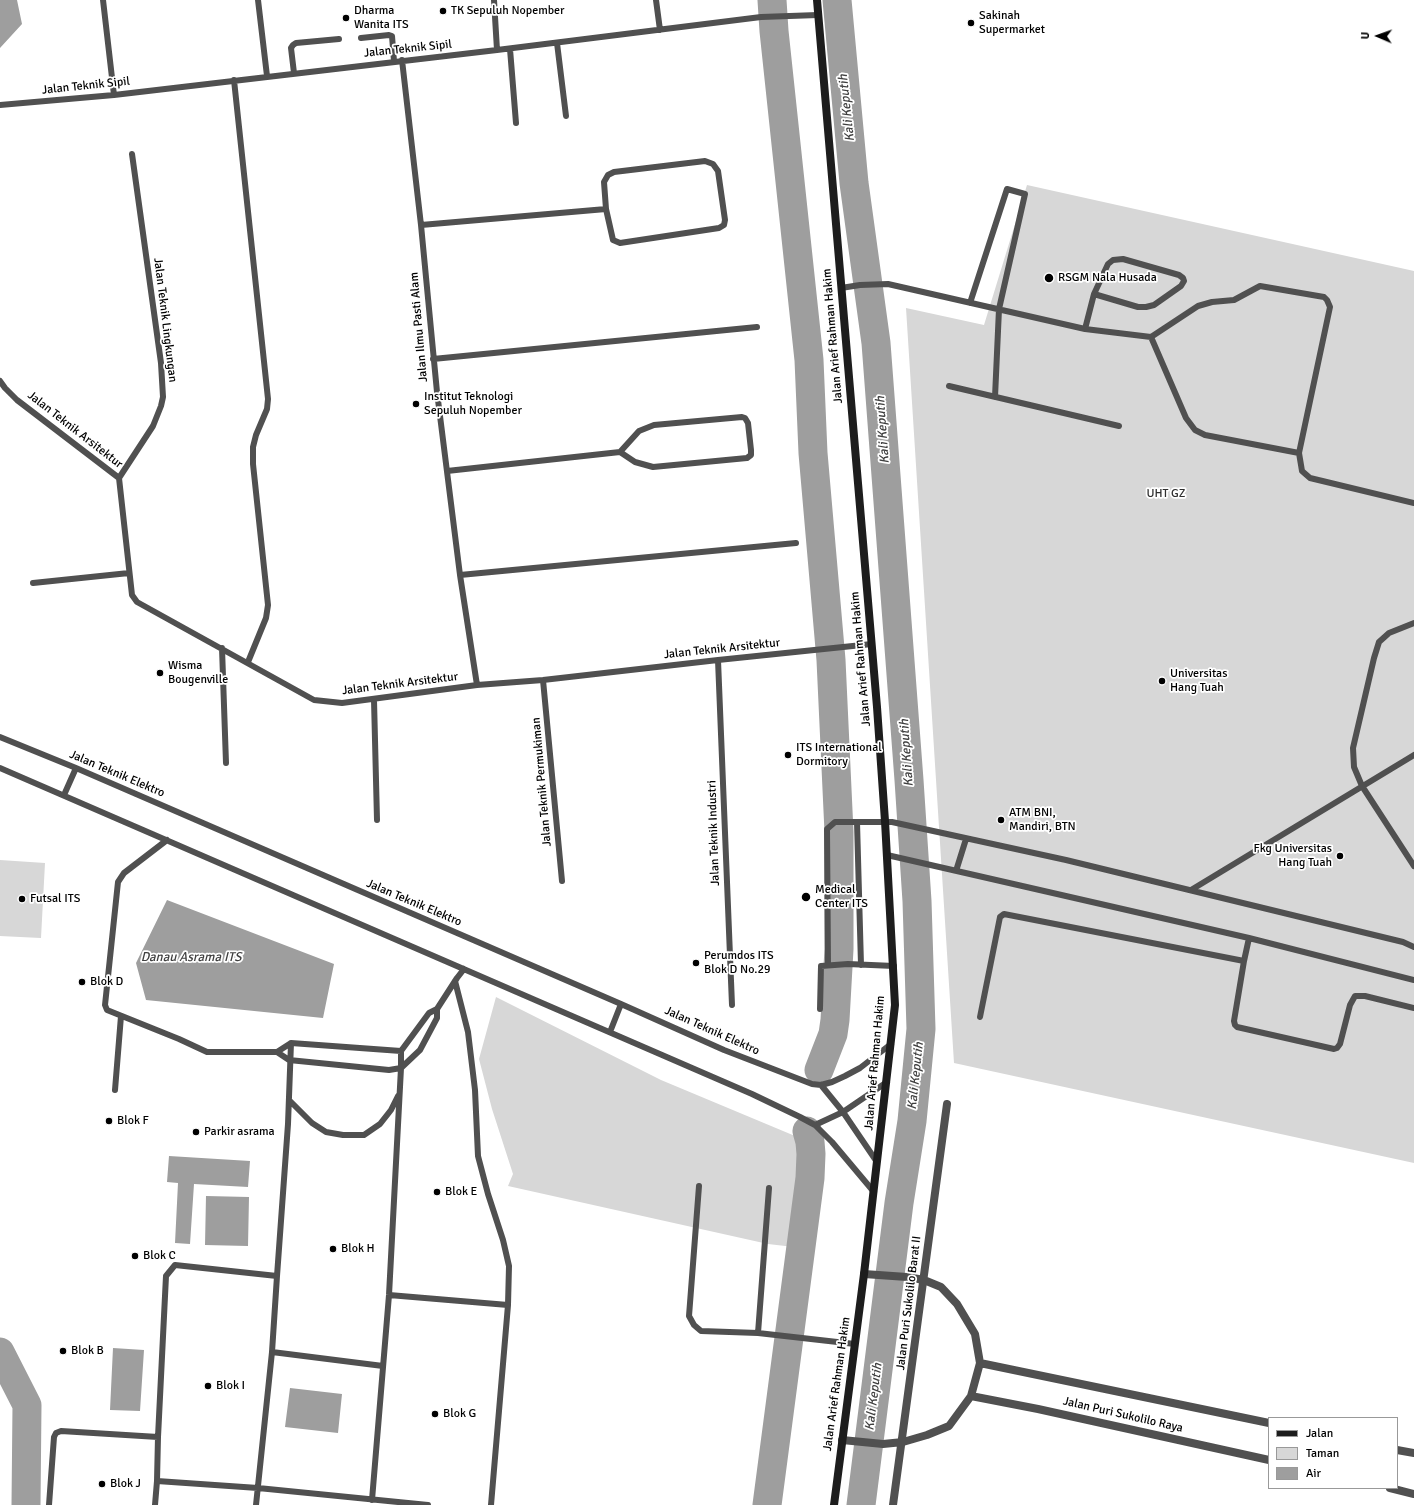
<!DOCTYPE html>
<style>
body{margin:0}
#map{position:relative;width:1414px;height:1505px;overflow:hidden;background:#fff;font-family:Signika,sans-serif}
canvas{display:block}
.legend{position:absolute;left:1268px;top:1417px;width:130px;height:72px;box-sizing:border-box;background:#fff;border:1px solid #999;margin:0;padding:5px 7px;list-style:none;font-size:12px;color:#000}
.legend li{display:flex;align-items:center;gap:8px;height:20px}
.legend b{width:20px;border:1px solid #999}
.north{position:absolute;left:1358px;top:16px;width:40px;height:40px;-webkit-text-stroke:3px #fff;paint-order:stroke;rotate:272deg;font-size:11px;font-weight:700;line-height:16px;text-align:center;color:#000}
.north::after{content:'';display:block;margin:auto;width:14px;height:18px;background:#000;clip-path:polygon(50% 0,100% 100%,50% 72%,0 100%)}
</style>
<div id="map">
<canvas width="1414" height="1505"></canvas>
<ul class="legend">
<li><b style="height:5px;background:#1d1d1d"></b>Jalan</li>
<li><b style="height:11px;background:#d7d7d7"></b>Taman</li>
<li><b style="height:11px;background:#9e9e9e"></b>Air</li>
</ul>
<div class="north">U</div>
</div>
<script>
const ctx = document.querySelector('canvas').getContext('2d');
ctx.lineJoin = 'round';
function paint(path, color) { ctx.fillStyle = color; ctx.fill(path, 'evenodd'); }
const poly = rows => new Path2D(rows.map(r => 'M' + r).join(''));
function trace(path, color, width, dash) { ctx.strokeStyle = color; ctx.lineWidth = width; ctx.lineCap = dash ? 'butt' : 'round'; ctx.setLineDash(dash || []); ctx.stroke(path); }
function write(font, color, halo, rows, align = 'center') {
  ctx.font = font + ' Signika,sans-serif'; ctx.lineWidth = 3.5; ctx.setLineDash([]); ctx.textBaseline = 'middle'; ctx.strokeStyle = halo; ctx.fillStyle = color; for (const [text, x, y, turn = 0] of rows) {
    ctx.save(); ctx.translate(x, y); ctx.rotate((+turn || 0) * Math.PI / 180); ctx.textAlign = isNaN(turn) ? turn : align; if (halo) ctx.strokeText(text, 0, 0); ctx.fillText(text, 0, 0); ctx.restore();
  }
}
paint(poly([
 [1027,185,1414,271,1414,1163,954,1063,906,308,984,325],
 [0,860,45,863,41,938,0,936],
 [496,997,661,1080,807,1141,794,1247,768,1244,508,1186,513,1174,492,1109,479,1059]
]), '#d7d7d7');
paint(poly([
 [0,0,17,0,22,24,0,48],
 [167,900,334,964,323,1018,146,1000,136,963],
 [169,1156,250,1161,248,1187,194,1184,190,1244,175,1243,178,1183,167,1182],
 [206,1196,249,1197,248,1246,205,1245],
 [113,1348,144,1350,140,1411,110,1410],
 [290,1388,342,1394,338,1433,285,1427]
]), '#9e9e9e');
trace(poly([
 [772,0,774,31,809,360,813,453,831,660,839,832,839,949,835,1020,833,1034,819,1070],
 [837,0,854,183,876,343,909,780,917,901,921,1029,912,1121,899,1203,861,1505],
 [0,1352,27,1405,26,1505],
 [767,1505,810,1178,811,1154,810,1142,807,1131]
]), '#9e9e9e', 29);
trace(poly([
 [103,0,114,95],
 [258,0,267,76],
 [494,0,497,50],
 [656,0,660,30],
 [361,38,389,35,392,36,394,61],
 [557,43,566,116],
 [510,49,516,123],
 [402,60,421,225,437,392,460,575,477,685],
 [294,73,291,48,293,45,296,43,339,39],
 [234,80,268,399,267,409,256,435,253,447,253,464,268,605,266,618,248,662],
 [0,105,114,95,497,50,761,17,818,15],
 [705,161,713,164,718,171,725,220,724,225,719,228,620,243,613,240,606,209,604,182,608,175,614,172,705,161],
 [421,225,606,209],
 [841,288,860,285,888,284,1085,329,1151,337,1198,306,1212,302,1234,300,1260,286,1324,297,1327,300,1330,307,1299,453,1302,471,1310,478,1414,503],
 [970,303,1007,189,1025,194,999,309,995,397],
 [1085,329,1094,294,1108,264,1113,260,1123,259,1179,275,1183,278,1184,281,1181,286,1154,305,1146,307,1138,307,1094,294],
 [1151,337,1186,418,1195,430,1205,435,1299,453],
 [433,359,757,327],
 [0,381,5,388,17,400,119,478,132,595,137,602,314,700,342,703,477,685,543,680,718,660,872,644],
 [949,386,1119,426],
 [447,471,620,452,635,462,653,467,747,458,751,455,751,450,748,423,745,418,742,417,654,425,639,431,620,452],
 [119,478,153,426,161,406,163,397,161,363,132,154],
 [460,575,796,543],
 [33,583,129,573],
 [1414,623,1389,633,1379,642,1374,658,1353,748,1354,767,1362,786,1414,866],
 [222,648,226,763],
 [718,660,732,1005],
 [543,680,562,881],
 [374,700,377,820],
 [0,737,76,768,621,1004,724,1050,812,1084,821,1085,832,1082,845,1076,860,1068,891,1044],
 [0,768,752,1094,800,1117,815,1125,832,1142,874,1192],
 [64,795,76,768],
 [857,822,861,965],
 [167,840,124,873,118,882,105,1005,107,1010,179,1039,207,1052,277,1052,291,1043,401,1051,429,1013,437,1009],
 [887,855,1249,938,1414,980],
 [956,871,966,839],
 [1191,890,1414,755],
 [1249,938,1244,961,1234,1021,1235,1025,1237,1027,1334,1049,1337,1048,1340,1044,1350,1005,1355,996,1365,996,1414,1008],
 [828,965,827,829,835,822,892,822,1066,860,1403,942,1414,947],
 [455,981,468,1032,475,1090,478,1156,488,1194,503,1240,509,1266,508,1305],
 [820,1009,821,966,848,964,894,966],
 [980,1017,1000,917,1004,914,1244,961],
 [610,1032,621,1004],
 [277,1052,289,1060,389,1070,401,1068,420,1050,437,1018,437,1009,457,978,464,969],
 [821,1085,843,1112,877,1162],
 [115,1090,121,1016],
 [289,1100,312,1123,326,1132,343,1135,364,1135,380,1124,391,1110,398,1096],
 [815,1125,843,1112,887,1082],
 [699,1186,689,1316,694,1325,701,1331,758,1333,855,1344],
 [389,1295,508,1305,491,1505],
 [758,1333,769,1188],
 [272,1352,383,1366],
 [158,1437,166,1276,175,1265,277,1276,288,1124,291,1043],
 [157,1481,258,1488,428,1505],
 [372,1500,389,1295,401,1068,401,1051],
 [49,1505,54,1437,56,1433,61,1431,158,1437,157,1481,155,1505],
 [256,1505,272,1352,277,1276]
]), '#505050', 6);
trace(poly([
 [980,1363,1269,1423],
 [971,1396,1038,1409,1269,1460],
 [842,1440,883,1444,903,1442,927,1435,949,1426,971,1396,980,1363,975,1334,957,1304,941,1287,924,1280,907,1277,864,1274],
 [1397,1450,1414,1453],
 [1390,1488,1414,1494],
 [893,1505,947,1104]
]), '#505050', 8);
trace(poly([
 [817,0,877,707,885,821,895,1005,864,1274,834,1505]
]), '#1d1d1d', 8);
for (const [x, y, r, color] of [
 [443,11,4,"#000"],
 [346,18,4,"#000"],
 [971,23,4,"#000"],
 [1049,278,5,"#000"],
 [416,404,4,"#000"],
 [160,673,4,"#000"],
 [1162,681,4,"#000"],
 [788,755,4,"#000"],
 [1001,820,4,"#000"],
 [1340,856,4,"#000"],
 [806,897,5,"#000"],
 [22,899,4,"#000"],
 [696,963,4,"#000"],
 [82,982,4,"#000"],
 [109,1121,4,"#000"],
 [196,1132,4,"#000"],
 [437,1192,4,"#000"],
 [333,1249,4,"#000"],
 [135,1256,4,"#000"],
 [63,1351,4,"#000"],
 [208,1386,4,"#000"],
 [435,1414,4,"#000"],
 [102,1484,4,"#000"]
]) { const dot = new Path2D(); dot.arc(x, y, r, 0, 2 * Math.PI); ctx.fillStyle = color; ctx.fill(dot); trace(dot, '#fff', 1.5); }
write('12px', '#000', '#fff', [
 ["Dharma",354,11],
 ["Wanita ITS",354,25],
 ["TK Sepuluh Nopember",451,11],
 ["Sakinah",979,16],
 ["Supermarket",979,30],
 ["RSGM Nala Husada",1058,278],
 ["Institut Teknologi",424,397],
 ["Sepuluh Nopember",424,411],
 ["Wisma",168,666],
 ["Bougenville",168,680],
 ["Universitas",1170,674],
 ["Hang Tuah",1170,688],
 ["ITS International",796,748],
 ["Dormitory",796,762],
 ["ATM BNI,",1009,813],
 ["Mandiri, BTN",1009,827],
 ["Fkg Universitas",1332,849,"right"],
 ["Hang Tuah",1332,863,"right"],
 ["Medical",815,890],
 ["Center ITS",815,904],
 ["Futsal ITS",30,899],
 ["Perumdos ITS",704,956],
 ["Blok D No.29",704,970],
 ["Blok D",90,982],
 ["Blok F",117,1121],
 ["Parkir asrama",204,1132],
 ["Blok E",445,1192],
 ["Blok H",341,1249],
 ["Blok C",143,1256],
 ["Blok B",71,1351],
 ["Blok I",216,1386],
 ["Blok G",443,1414],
 ["Blok J",110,1484]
], 'left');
write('12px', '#000', '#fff', [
 ["Jalan Teknik Sipil",408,49,-6],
 ["Jalan Teknik Sipil",86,86,-6],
 ["Jalan Teknik Lingkungan",165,320,83],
 ["Jalan Ilmu Pasti Alam",419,327,-95],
 ["Jalan Arief Rahman Hakim",833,336,-95],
 ["Jalan Teknik Arsitektur",75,430,38],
 ["Jalan Teknik Arsitektur",722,649,-6],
 ["Jalan Arief Rahman Hakim",861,659,-95],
 ["Jalan Teknik Arsitektur",400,684,-7],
 ["Jalan Teknik Elektro",117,774,23],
 ["Jalan Teknik Permukiman",542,782,-95],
 ["Jalan Teknik Industri",714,833,-92],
 ["Jalan Teknik Elektro",414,903,23],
 ["Jalan Teknik Elektro",712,1031,24],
 ["Jalan Arief Rahman Hakim",875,1063,-85],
 ["Jalan Puri Sukolilo Barat II",909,1303,-83],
 ["Jalan Arief Rahman Hakim",837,1384,-82],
 ["Jalan Puri Sukolilo Raya",1123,1415,13]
]);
write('12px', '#2e2e2e', '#fff', [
 ["UHT GZ",1166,494]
]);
write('italic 13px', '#3f3f3f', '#fff', [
 ["Kali Keputih",847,108,-96],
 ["Kali Keputih",883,430,-94],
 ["Kali Keputih",907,753,-94],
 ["Danau Asrama ITS",191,958],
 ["Kali Keputih",916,1076,-84],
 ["Kali Keputih",874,1397,-83]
]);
</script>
